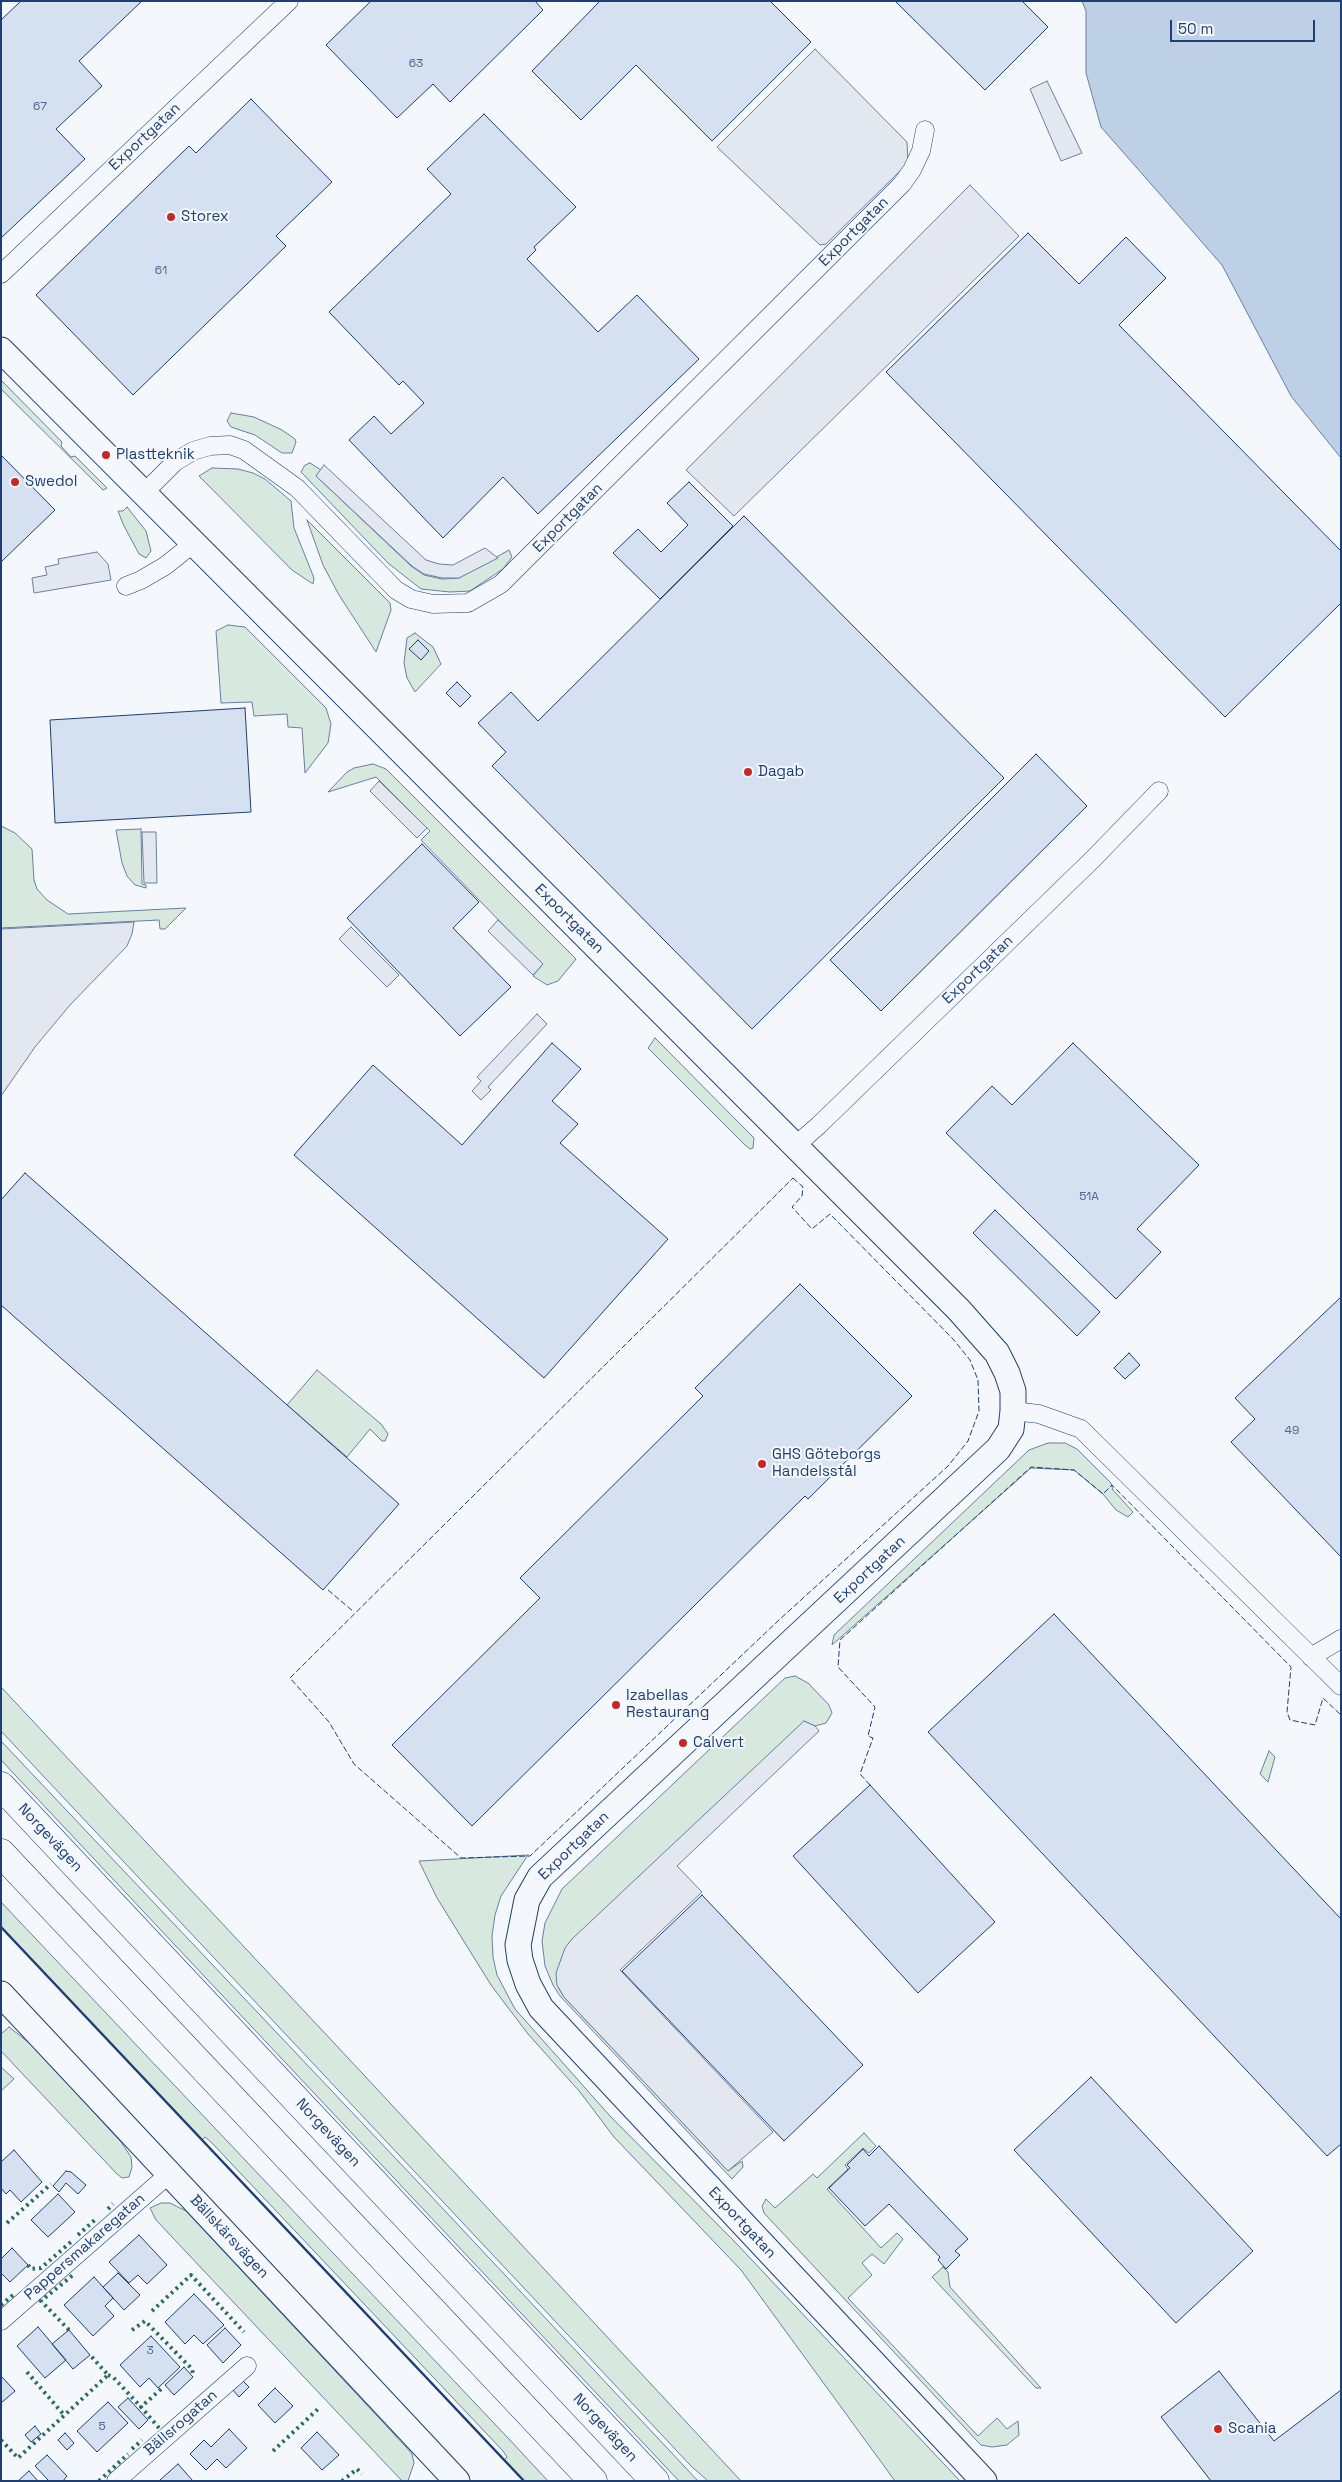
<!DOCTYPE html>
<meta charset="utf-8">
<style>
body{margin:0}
#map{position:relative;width:1342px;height:2482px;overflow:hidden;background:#f4f7fb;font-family:"Space Grotesk",sans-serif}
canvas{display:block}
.frame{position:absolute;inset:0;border:2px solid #1d3f73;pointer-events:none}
.scale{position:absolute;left:1170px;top:20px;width:145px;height:22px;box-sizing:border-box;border:2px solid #1d3f73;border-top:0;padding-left:6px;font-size:15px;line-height:18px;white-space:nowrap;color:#1d3f73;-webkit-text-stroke:4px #f4f7fb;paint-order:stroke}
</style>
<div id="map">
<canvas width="1342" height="2482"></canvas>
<div class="frame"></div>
<div class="scale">50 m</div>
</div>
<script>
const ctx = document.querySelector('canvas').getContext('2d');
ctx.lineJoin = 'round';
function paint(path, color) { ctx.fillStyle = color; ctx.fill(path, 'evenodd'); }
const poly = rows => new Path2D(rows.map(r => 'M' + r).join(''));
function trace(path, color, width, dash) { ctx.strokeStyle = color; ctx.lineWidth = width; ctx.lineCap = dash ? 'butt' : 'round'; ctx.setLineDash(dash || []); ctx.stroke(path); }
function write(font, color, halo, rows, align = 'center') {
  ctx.font = font + ' "Space Grotesk",sans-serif'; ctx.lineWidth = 4; ctx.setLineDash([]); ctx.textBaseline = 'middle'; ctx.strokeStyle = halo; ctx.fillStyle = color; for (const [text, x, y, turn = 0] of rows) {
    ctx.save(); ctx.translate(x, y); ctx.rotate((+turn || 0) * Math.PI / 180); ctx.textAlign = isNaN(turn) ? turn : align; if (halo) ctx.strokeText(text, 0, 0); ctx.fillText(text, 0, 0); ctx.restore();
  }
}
const green = poly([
 [1,380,62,442,61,446,71,457,75,456,107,488,103,490,1,389,1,380],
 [231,413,254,417,282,430,295,439,296,442,292,453,282,453,255,435,231,427,227,421,231,413],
 [310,463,321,470,316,476,411,566,424,575,442,579,459,578,509,550,512,557,503,569,470,591,450,592,421,589,388,563,301,472,305,465,310,463],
 [212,468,238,469,253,473,265,479,291,501,294,528,314,578,313,584,292,570,199,476,212,468],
 [127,507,146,531,151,551,146,558,139,554,123,524,118,511,123,511,127,507],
 [307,520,390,603,391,610,376,652,339,595,323,565,307,520],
 [228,625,245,627,326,708,331,724,328,743,305,773,302,728,288,727,287,714,254,716,252,702,221,703,216,631,228,625],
 [415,633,433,647,441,664,415,692,407,678,404,663,407,638,415,633],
 [373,764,386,769,576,959,558,981,547,985,533,976,542,965,421,840,430,831,376,777,328,792,347,772,354,768,373,764],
 [1,826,15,833,32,849,34,880,37,889,47,900,68,914,186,908,165,929,160,929,159,920,1,928,1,826],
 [141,829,142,884,146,885,146,888,135,885,127,876,122,863,116,830,141,829],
 [655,1038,754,1138,753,1148,750,1149,744,1144,648,1048,655,1038],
 [317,1370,381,1424,388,1434,385,1441,382,1441,370,1429,347,1457,287,1405,317,1370],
 [1048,1443,1065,1443,1077,1449,1111,1483,1113,1490,1133,1512,1128,1517,1116,1510,1103,1494,1074,1470,1031,1468,832,1645,834,1635,1029,1450,1048,1443],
 [795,1676,808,1683,829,1705,832,1713,826,1723,815,1726,806,1722,560,1971,559,1989,564,1997,728,2171,742,2161,743,2167,732,2179,560,1996,553,1985,545,1966,542,1941,545,1923,562,1889,785,1678,795,1676],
 [1,1687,363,2074,741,2481,708,2481,691,2466,1,1731,1,1687],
 [1,1741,416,2180,698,2481,679,2481,377,2160,1,1760,1,1741],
 [1269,1751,1275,1757,1268,1782,1260,1774,1269,1751],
 [528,1855,501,1896,495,1915,492,1936,493,1957,497,1975,515,2009,610,2116,734,2241,960,2481,895,2481,741,2270,614,2137,580,2092,528,2034,491,1985,437,1898,419,1861,528,1855],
 [1,1902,509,2439,548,2481,524,2481,504,2460,507,2457,503,2451,211,2142,205,2137,202,2140,88,2019,1,1927,1,1902],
 [9,2027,33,2046,121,2142,131,2157,132,2167,129,2177,122,2178,117,2174,1,2051,1,2034,9,2027],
 [1,2067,14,2079,1,2091,1,2067],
 [864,2133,876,2146,869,2153,863,2148,845,2165,848,2169,827,2189,881,2248,897,2233,903,2239,884,2264,872,2254,862,2263,872,2275,848,2298,978,2436,997,2418,1007,2429,1018,2421,1019,2435,1007,2445,992,2447,981,2445,978,2442,764,2213,762,2206,766,2199,775,2208,813,2174,817,2178,864,2133],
 [161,2203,170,2203,186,2211,406,2447,412,2454,414,2463,408,2481,402,2481,156,2220,150,2208,161,2203],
 [943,2267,948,2272,950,2287,1041,2388,1036,2388,932,2277,943,2267]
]);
paint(green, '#d7e8df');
trace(green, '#687fa3', 1);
const parking = poly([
 [815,49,907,142,908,163,826,244,820,245,717,147,815,49],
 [1047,81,1082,153,1061,161,1030,89,1047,81],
 [970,185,1019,236,734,516,686,470,970,185],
 [324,465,426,560,439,564,453,565,485,548,498,558,459,578,442,578,424,574,412,566,316,476,324,465],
 [97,552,108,564,111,580,34,593,32,578,47,575,45,567,59,564,58,559,97,552],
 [379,781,427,828,417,838,370,791,379,781],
 [142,832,156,832,157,883,144,883,142,832],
 [498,920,543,964,533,975,488,931,498,920],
 [134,922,132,934,127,946,70,1005,35,1047,1,1096,1,929,134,922],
 [351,927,399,975,387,987,339,939,351,927],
 [537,1014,547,1024,488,1087,491,1090,481,1100,472,1091,481,1081,477,1077,537,1014],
 [804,1721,815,1726,819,1731,677,1866,702,1892,620,1970,773,2132,728,2171,564,1997,557,1985,556,1973,565,1948,572,1939,804,1721]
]);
paint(parking, '#e3e8f0');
trace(parking, '#687fa3', 1);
const water = poly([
 [1082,1,1341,1,1341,458,1291,396,1222,265,1101,127,1086,73,1086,11,1082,1]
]);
paint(water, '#bed0e5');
trace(water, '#687fa3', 1);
const building = poly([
 [21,1,142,1,79,61,102,86,56,129,85,159,1,238,1,20,21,1],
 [371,1,535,1,543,10,450,102,433,84,397,118,326,45,371,1],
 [600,1,770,1,811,42,712,141,636,65,581,120,532,71,600,1],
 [895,1,1022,1,1048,27,985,90,895,1],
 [251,99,332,182,276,236,286,246,133,395,36,295,189,146,196,153,251,99],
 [484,114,576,207,534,247,536,250,527,259,598,332,637,295,699,359,538,514,503,477,443,538,349,440,374,416,391,434,424,403,403,381,399,385,329,312,451,194,427,169,484,114],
 [1028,233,1079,284,1126,237,1166,278,1119,325,1341,551,1341,603,1225,717,886,372,1028,233],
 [1,455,55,510,1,562,1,455],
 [689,482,733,526,660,599,613,553,638,529,661,552,688,525,667,503,689,482],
 [744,516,1004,778,752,1029,492,766,506,752,478,723,511,692,538,721,744,516],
 [418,640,429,651,421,660,409,649,418,640],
 [457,682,471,696,460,707,446,693,457,682],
 [245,708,251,812,55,823,50,720,245,708],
 [1036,754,1087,806,881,1011,830,960,1036,754],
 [422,844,479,902,453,928,511,987,460,1036,347,918,422,844],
 [552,1043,581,1069,552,1101,578,1124,560,1143,668,1239,544,1378,294,1155,373,1065,462,1145,552,1043],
 [1073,1043,1199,1165,1137,1229,1161,1252,1116,1299,946,1133,992,1086,1012,1105,1073,1043],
 [25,1173,399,1504,323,1590,1,1305,1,1200,25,1173],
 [995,1210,1100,1312,1077,1336,973,1233,995,1210],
 [800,1284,912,1396,808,1499,805,1496,472,1826,392,1745,540,1598,520,1578,703,1396,695,1388,800,1284],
 [1341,1297,1341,1557,1231,1442,1255,1419,1235,1398,1341,1297],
 [1129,1353,1140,1365,1125,1379,1114,1368,1129,1353],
 [1054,1614,1341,1919,1341,2144,1327,2156,928,1732,1054,1614],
 [870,1785,995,1922,918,1993,793,1856,870,1785],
 [702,1895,863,2065,784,2141,622,1971,702,1895],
 [1091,2077,1253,2251,1176,2323,1014,2150,1091,2077],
 [879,2146,968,2239,955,2251,960,2255,946,2269,938,2260,940,2257,889,2204,865,2226,829,2188,850,2168,847,2165,863,2149,869,2156,879,2146],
 [14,2150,42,2182,21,2202,10,2190,6,2194,1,2188,1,2162,14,2150],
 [66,2171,71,2172,86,2185,78,2194,66,2183,59,2192,53,2186,66,2171],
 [58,2194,75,2212,48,2237,31,2220,58,2194],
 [139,2235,167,2265,147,2284,138,2275,129,2283,109,2262,139,2235],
 [12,2248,28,2265,10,2282,1,2273,1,2259,12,2248],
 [118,2273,140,2295,124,2310,103,2287,118,2273],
 [94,2277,113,2298,105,2306,114,2316,93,2336,64,2305,94,2277],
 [194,2294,224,2325,203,2344,194,2335,185,2344,165,2322,194,2294],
 [38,2327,66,2360,45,2378,17,2346,38,2327],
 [225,2328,241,2345,223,2363,207,2345,225,2328],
 [69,2330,90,2355,73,2369,52,2344,69,2330],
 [151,2336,180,2367,158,2388,149,2378,140,2387,120,2365,151,2336],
 [184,2367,193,2377,174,2395,165,2385,184,2367],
 [1219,2371,1274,2441,1341,2390,1341,2481,1211,2481,1161,2417,1219,2371],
 [1,2376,15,2391,1,2403,1,2376],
 [243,2381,249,2387,239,2397,233,2390,243,2381],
 [275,2388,293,2406,275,2423,258,2405,275,2388],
 [128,2398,148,2420,139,2429,118,2407,128,2398],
 [108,2402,128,2423,97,2452,77,2431,108,2402],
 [35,2426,41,2434,31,2442,25,2435,35,2426],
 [229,2429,247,2448,226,2468,217,2459,206,2470,190,2454,204,2440,211,2447,229,2429],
 [317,2432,339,2455,322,2470,301,2448,317,2432],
 [65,2433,74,2443,67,2450,58,2440,65,2433],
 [47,2455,67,2476,63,2481,49,2481,35,2466,47,2455],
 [178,2464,193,2481,161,2481,160,2480,178,2464],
 [29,2471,38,2481,18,2481,29,2471]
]);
paint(building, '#d5e0f0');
trace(building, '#1d3f73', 1);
const street = poly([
 [1,274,289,1],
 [144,493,175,462,193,451,210,446,230,445,244,450,297,488,396,590,411,599,433,604,468,603,501,584,902,184,912,170,921,151,925,130],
 [126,586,141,580,165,566,194,543],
 [795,1146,819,1125,1093,859,1159,791],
 [1013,1411,1039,1414,1081,1429,1341,1686],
 [1311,1657,1341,1639],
 [1,2321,169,2174],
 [116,2481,247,2366]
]);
const secondary = poly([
 [1,350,959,1310,997,1353,1007,1373,1013,1391,1013,1411,1011,1429,998,1449,540,1877,527,1900,518,1945,520,1960,528,1984,541,2008,984,2481],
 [1,1994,457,2481]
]);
const highway = poly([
 [1,1786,655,2481],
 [1,1853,593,2481]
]);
trace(street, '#1d3f73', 19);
trace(secondary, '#1d3f73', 27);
trace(highway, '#1d3f73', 29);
trace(street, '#f4f7fb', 18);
trace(secondary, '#f4f7fb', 25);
trace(highway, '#f4f7fb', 28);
trace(poly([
 [108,2209,113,2204],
 [7,2223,51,2184],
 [78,2235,97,2218],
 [28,2265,31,2269,41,2268,72,2241],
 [1,2305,13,2295],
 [152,2311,191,2275,244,2332],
 [69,2330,41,2301,73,2275],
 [132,2330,145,2321,192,2369,193,2374],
 [27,2372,64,2415],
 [108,2375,113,2377,141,2407],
 [159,2428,141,2407,161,2389],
 [1,2440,18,2458,108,2375,90,2355],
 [132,2449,142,2440],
 [273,2451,318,2409],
 [99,2481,128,2454],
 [342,2481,357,2469,362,2474]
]), '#2c6c60', 4, [2.5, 4]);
trace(poly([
 [793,1178,803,1187,802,1196,792,1207,812,1229,830,1214,953,1339,970,1360,978,1380,979,1411,968,1441,948,1466,779,1620,530,1856,461,1858,354,1764,329,1722,290,1678,793,1178],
 [328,1590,354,1612],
 [870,1785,860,1774,873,1738,868,1736,875,1707,838,1667,840,1640,1031,1467,1074,1470,1103,1494,1112,1485,1291,1667,1287,1712,1290,1720,1315,1725,1323,1698,1341,1715]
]), '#1d3f73', 1, [6, 2.5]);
trace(poly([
 [1,1927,524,2481]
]), '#1d3f73', 2.5);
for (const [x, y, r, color] of [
 [171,217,5,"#c62828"],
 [106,455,5,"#c62828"],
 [15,482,5,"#c62828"],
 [748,772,5,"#c62828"],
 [762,1464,5,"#c62828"],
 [616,1705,5,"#c62828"],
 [683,1743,5,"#c62828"],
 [1218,2429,5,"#c62828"]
]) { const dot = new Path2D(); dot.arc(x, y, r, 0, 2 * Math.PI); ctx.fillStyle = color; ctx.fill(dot); trace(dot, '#f4f7fb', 2); }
write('12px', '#4b6792', null, [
 ["63",416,64],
 ["67",40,107],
 ["61",161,271],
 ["51A",1089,1197],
 ["49",1292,1431],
 ["3",150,2351],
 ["5",102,2427]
]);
write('15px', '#1d3f73', '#f4f7fb', [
 ["Exportgatan",145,137,-43],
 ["Exportgatan",854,232,-45],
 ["Exportgatan",568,518,-45],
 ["Exportgatan",569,919,45],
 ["Exportgatan",978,970,-44],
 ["Exportgatan",870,1570,-43],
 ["Norgevägen",50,1838,47],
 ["Exportgatan",574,1846,-44],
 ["Norgevägen",328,2133,47],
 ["Exportgatan",742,2223,47],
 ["Bällskärsvägen",229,2237,47],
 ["Pappersmakaregatan",85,2247,-41],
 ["Bällsrogatan",181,2423,-41],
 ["Norgevägen",605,2428,47]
]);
write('15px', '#1d3f73', '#f4f7fb', [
 ["Storex",181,217],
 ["Plastteknik",116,455],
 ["Swedol",25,482],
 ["Dagab",758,772],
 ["GHS Göteborgs",772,1455],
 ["Handelsstål",772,1472],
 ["Izabellas",626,1696],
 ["Restaurang",626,1713],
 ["Calvert",693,1743],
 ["Scania",1228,2429]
], 'left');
</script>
